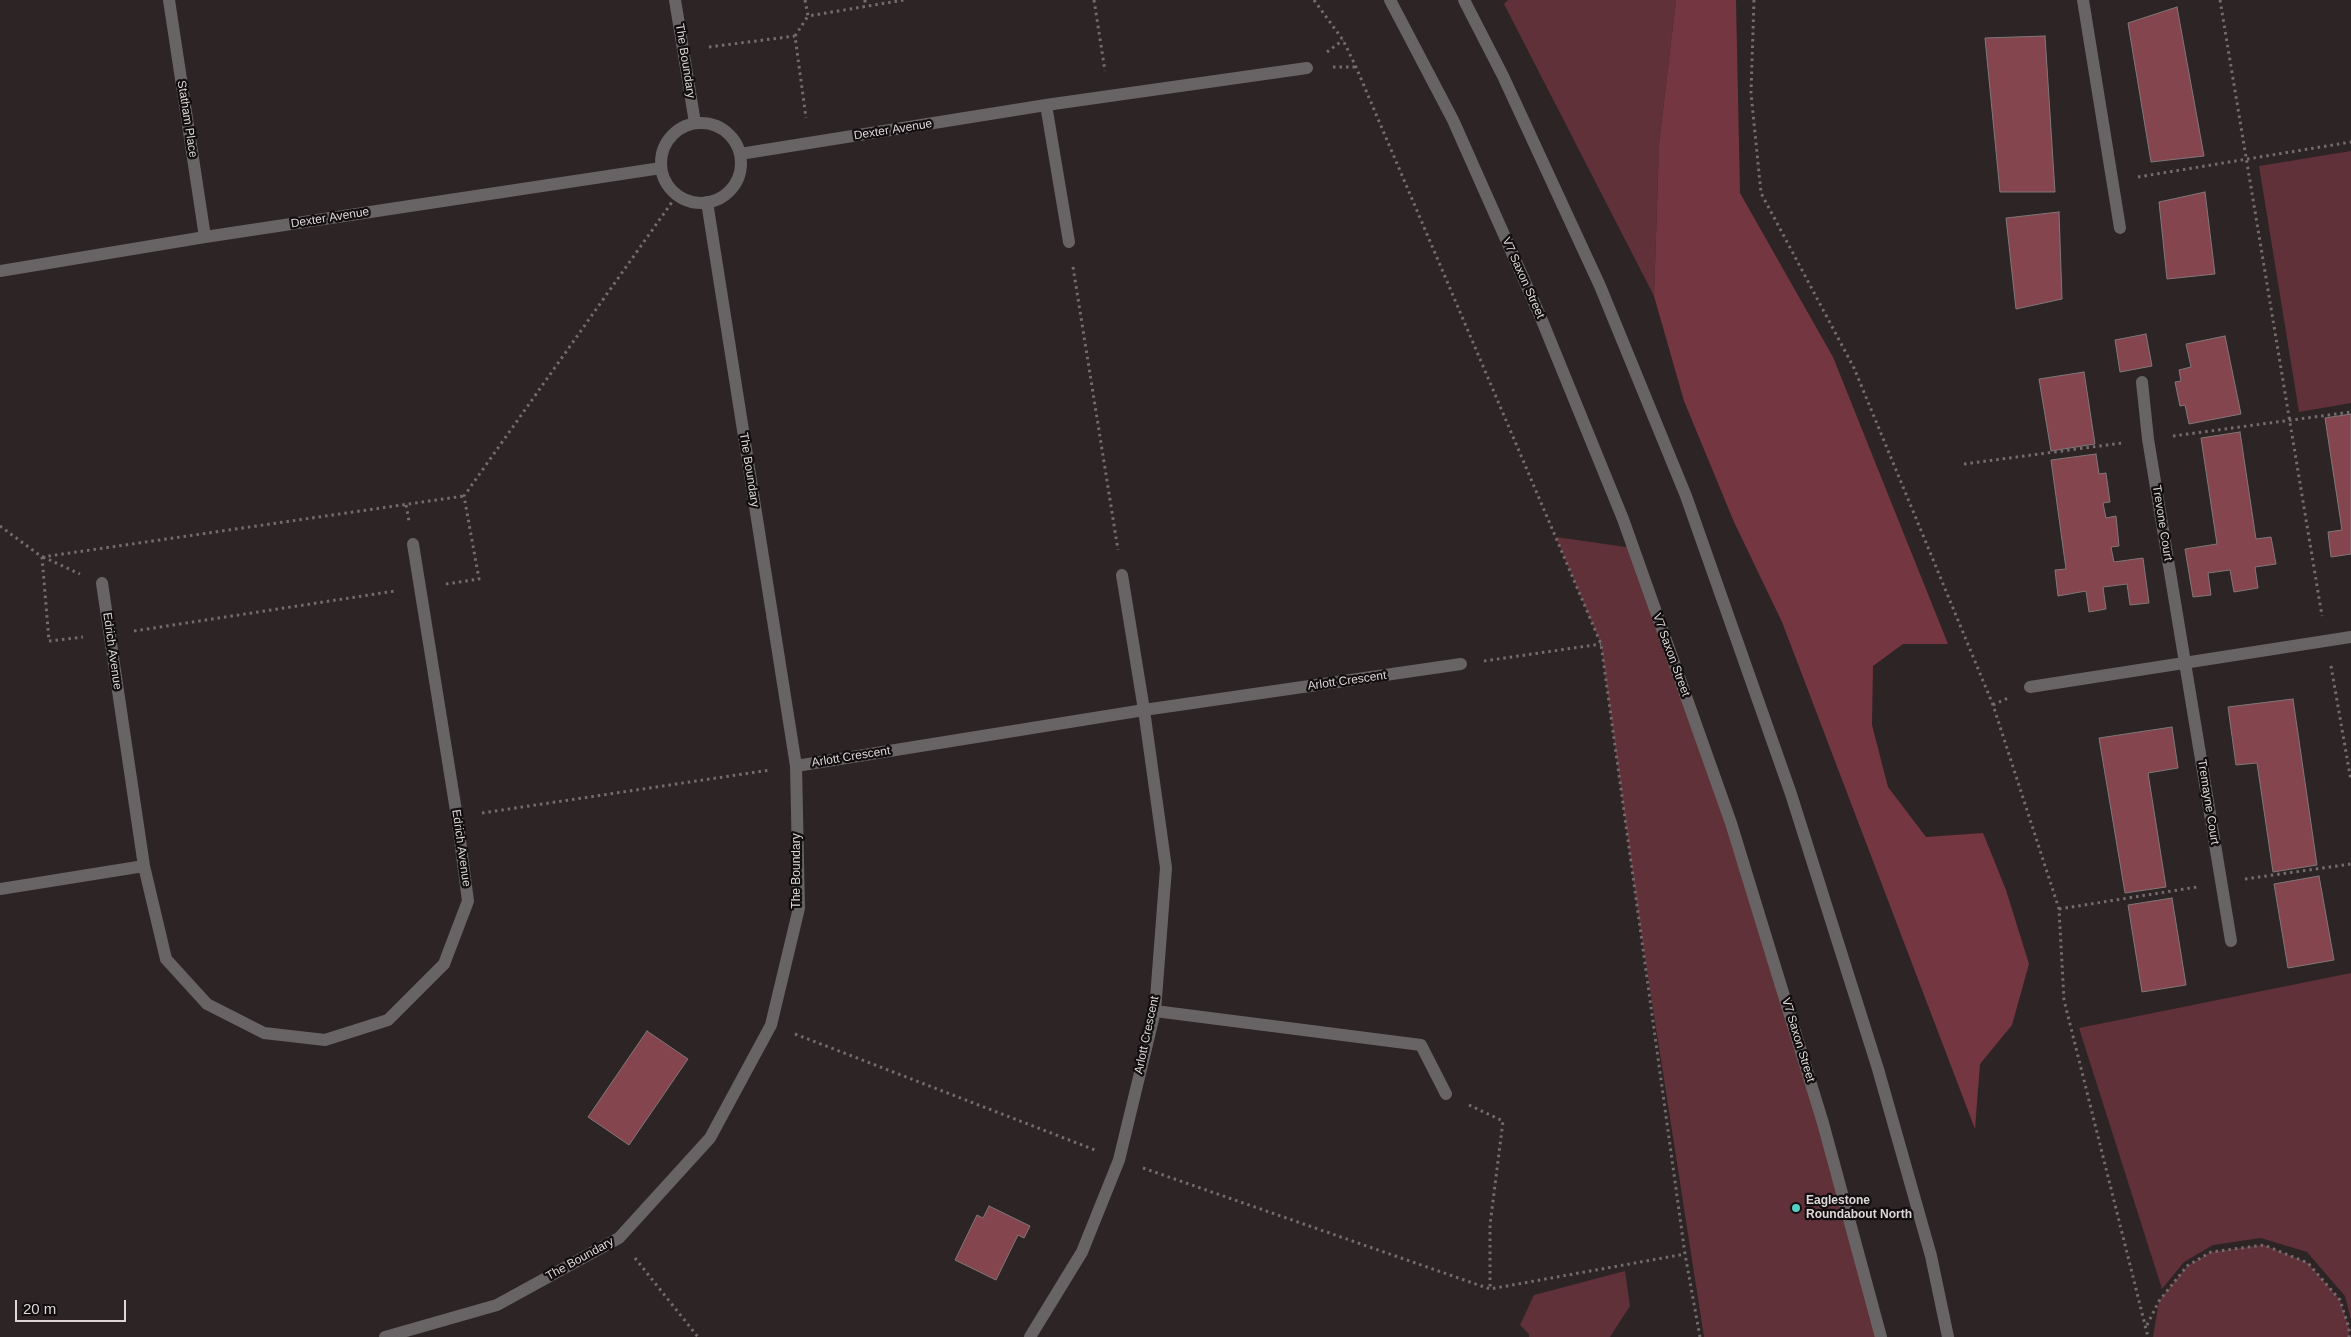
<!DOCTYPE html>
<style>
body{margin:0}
#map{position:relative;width:2351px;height:1337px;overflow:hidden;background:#2d2425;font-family:Helvetica,sans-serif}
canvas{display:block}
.scale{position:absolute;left:15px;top:1300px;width:111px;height:22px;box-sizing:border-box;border:2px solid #ded7d8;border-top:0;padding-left:6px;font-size:15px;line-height:18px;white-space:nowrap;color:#ded7d8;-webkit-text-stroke:4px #120e0f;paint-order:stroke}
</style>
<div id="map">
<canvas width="2351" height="1337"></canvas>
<div class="scale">20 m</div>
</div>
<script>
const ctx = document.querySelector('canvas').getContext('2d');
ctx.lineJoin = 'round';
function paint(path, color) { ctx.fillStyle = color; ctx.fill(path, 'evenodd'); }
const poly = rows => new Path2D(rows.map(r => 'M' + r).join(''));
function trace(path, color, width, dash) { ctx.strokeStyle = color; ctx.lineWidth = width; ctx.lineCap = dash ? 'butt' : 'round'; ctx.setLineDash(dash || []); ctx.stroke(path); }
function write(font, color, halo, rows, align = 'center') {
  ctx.font = font + ' Helvetica,sans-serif'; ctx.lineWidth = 4.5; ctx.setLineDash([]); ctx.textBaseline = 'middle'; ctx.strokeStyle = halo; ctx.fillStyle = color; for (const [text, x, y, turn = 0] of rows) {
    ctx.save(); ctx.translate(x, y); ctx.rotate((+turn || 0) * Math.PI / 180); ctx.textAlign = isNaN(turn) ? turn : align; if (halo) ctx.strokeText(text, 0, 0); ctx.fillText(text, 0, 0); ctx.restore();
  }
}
paint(poly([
 [1508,0,1676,0,1659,144,1654,296,1504,4],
 [2351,151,2351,403,2299,412,2259,166],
 [1556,537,1633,548,1741,853,1879,1337,1704,1337,1638,912,1601,644],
 [2351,973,2351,1320,2345,1296,2307,1252,2261,1238,2213,1245,2184,1262,2162,1289,2079,1028],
 [2264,1245,2308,1263,2340,1300,2349,1328,2349,1337,2153,1337,2159,1301,2187,1266,2211,1252],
 [1625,1271,1630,1306,1610,1337,1529,1337,1529,1334,1520,1325,1534,1295]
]), '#603138');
paint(poly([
 [1676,0,1736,0,1740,193,1833,357,1948,644,1903,644,1873,666,1872,725,1888,787,1926,837,1983,833,2006,890,2029,964,2012,1025,1980,1064,1975,1129,1782,622,1734,522,1684,401,1654,296,1659,144]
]), '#743640');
const building = poly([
 [2177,7,2204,156,2151,162,2128,23,2177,7],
 [2045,36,2055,192,2000,192,1985,38,2045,36],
 [2205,192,2215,274,2167,279,2159,202,2205,192],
 [2059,212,2062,299,2016,309,2006,218,2059,212],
 [2146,334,2152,366,2120,372,2115,340,2146,334],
 [2225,336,2241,414,2189,424,2185,405,2180,406,2175,382,2181,381,2179,370,2191,367,2186,344,2225,336],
 [2084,372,2095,444,2051,451,2039,379,2084,372],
 [2351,414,2351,554,2331,557,2328,532,2342,530,2325,418,2351,414],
 [2240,432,2256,539,2271,537,2276,564,2255,567,2258,588,2234,592,2230,570,2208,573,2211,595,2193,597,2185,549,2217,544,2201,438,2240,432],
 [2096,454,2099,474,2106,473,2110,502,2103,503,2106,518,2116,516,2119,546,2111,547,2114,562,2143,558,2149,603,2130,605,2127,584,2103,587,2106,609,2089,612,2086,591,2058,596,2055,570,2066,569,2051,460,2096,454],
 [2293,699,2317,865,2273,872,2257,763,2236,765,2228,707,2293,699],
 [2172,727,2178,768,2148,773,2166,887,2125,893,2099,738,2172,727],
 [2319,876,2334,960,2288,968,2274,884,2319,876],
 [2172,898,2186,985,2142,992,2128,905,2172,898],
 [647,1031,688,1059,629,1145,588,1117,647,1031],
 [989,1206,1030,1226,1024,1238,1018,1235,996,1280,955,1260,977,1215,983,1218,989,1206]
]);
paint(building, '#84454e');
trace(building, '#827778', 1);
trace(poly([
 [805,0,808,16,904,0],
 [865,0,865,6],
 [1094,0,1105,71],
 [1314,0,1343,40,1356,67,1601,644,1685,1254,1700,1337],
 [1754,0,1751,93,1761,193,1854,368,1993,705,2059,909,2064,1000,2148,1337],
 [2220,0,2322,616],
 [795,36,808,16],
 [709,47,795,36,806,118],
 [1327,52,1343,40],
 [1333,67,1356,67],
 [2138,177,2351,142],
 [1073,267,1118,550],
 [2173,436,2351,412],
 [1964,464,2122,443],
 [406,505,409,521],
 [0,526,42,557,49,641,83,637],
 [42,557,464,496],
 [43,557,80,574],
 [446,584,479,579,464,496,677,195],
 [134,631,395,591],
 [1484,661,1601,644],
 [2331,666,2351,781],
 [1993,705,2008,698],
 [482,813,770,770],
 [2245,879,2351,864],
 [2059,909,2197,887],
 [795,1034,1095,1150],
 [1469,1105,1503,1121,1490,1225,1490,1289],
 [1143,1168,1490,1289,1685,1254],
 [635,1258,698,1337],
 [2147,1325,2159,1301,2187,1266,2211,1252,2264,1245,2308,1263,2340,1300,2349,1328,2349,1337]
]), '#746c6d', 3, [2.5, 4]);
trace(poly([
 [169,0,205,237],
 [675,0,695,123],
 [1390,0,1453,120,1541,318,1623,519,1731,823,1823,1123,1881,1337],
 [1464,0,1503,76,1600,286,1686,496,1791,794,1878,1069,1931,1256,1948,1337],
 [2083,0,2120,228],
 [1046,105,1069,242],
 '661 163a40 40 0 1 1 80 0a40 40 0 1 1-80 0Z',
 [740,154,1046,105,1307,68],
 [0,271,205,237,661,168],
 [2142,382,2148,439,2231,941],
 [102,583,144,866,166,959,207,1004,264,1033,325,1040,388,1020,444,964,468,901,457,817,413,544],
 [2030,687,2351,637],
 [796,766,1144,710,1461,664],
 [0,889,144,866],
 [1155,1011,1421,1045,1446,1094],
 [385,1337,497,1305,619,1238,710,1138,771,1025,799,908,796,766,707,202],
 [1030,1337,1082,1252,1119,1160,1155,1011,1166,868,1144,710,1122,575]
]), '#686364', 12);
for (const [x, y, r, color] of [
 [1796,1208,5,"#56cec4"]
]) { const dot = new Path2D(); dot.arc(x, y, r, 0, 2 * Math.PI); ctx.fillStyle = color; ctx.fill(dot); trace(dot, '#120e0f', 2); }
write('12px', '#ded7d8', '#120e0f', [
 ["The Boundary",685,61,81],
 ["Statham Place",187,119,81],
 ["Dexter Avenue",893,130,-9],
 ["Dexter Avenue",330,218,-9],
 ["V7 Saxon Street",1523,278,66],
 ["The Boundary",749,470,81],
 ["Trevone Court",2162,523,81],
 ["Edrich Avenue",112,651,82],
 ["V7 Saxon Street",1671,655,70],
 ["Arlott Crescent",1347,681,-8],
 ["Arlott Crescent",851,757,-9],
 ["Tremayne Court",2208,802,81],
 ["Edrich Avenue",461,848,82],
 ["The Boundary",797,871,-90],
 ["Arlott Crescent",1147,1035,-78],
 ["V7 Saxon Street",1798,1040,73],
 ["The Boundary",580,1259,-29]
]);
write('bold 12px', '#ded7d8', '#120e0f', [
 ["Eaglestone",1806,1201],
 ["Roundabout North",1806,1215]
], 'left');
</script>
